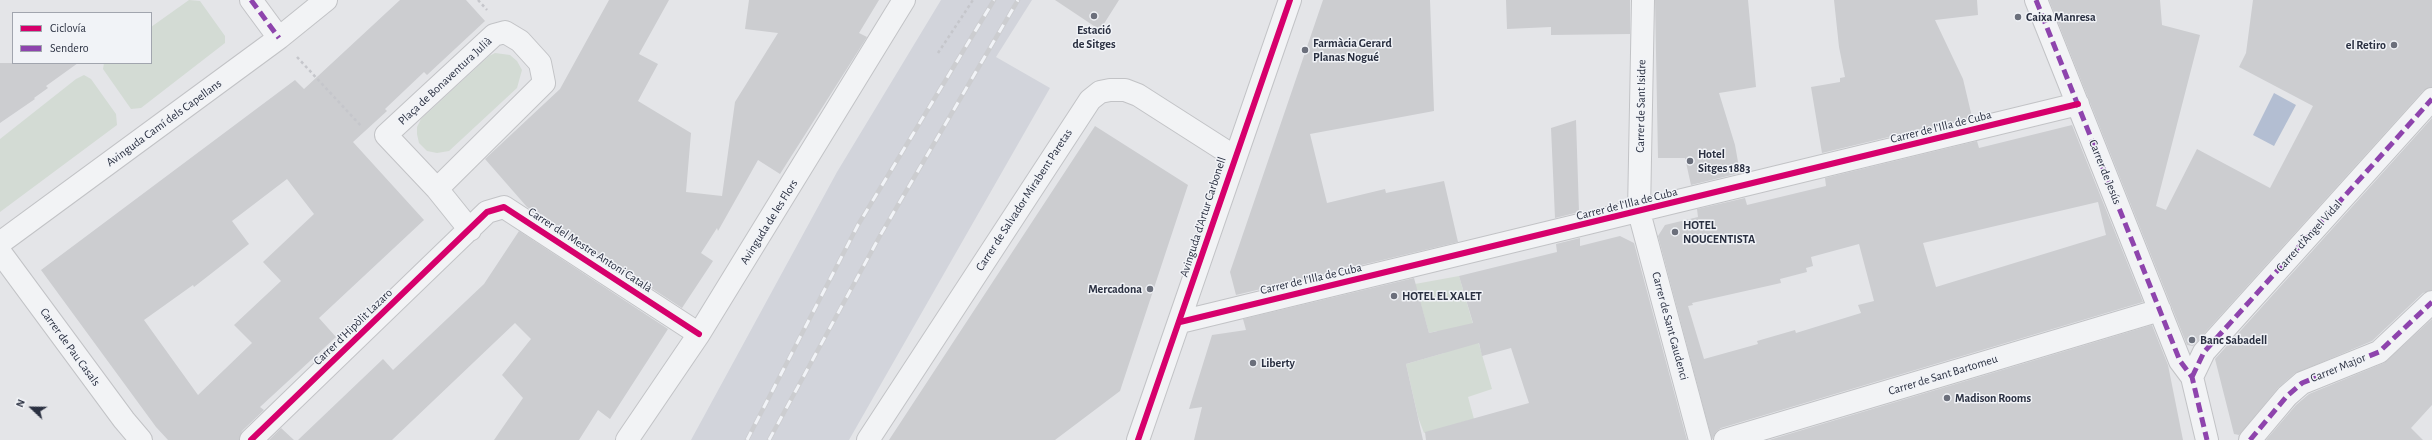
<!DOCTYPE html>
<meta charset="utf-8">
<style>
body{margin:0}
#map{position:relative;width:2432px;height:440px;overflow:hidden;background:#e4e5e8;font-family:"Alegreya Sans",sans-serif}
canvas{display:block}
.legend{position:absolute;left:12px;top:12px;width:140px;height:52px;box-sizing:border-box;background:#f1f3f7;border:1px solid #a1a5ae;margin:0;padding:5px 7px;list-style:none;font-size:12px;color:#2a3041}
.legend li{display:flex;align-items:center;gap:8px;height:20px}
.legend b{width:20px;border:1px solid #a1a5ae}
.north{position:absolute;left:12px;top:388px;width:40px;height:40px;-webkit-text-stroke:3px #f1f3f7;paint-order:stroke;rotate:292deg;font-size:11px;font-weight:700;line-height:16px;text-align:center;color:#2a3041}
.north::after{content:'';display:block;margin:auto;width:14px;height:18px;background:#2a3041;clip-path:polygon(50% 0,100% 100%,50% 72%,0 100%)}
</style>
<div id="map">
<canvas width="2432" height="440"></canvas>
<ul class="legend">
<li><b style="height:5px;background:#d6006c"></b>Ciclovía</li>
<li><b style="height:5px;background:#8e44ad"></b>Sendero</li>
</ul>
<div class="north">N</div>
</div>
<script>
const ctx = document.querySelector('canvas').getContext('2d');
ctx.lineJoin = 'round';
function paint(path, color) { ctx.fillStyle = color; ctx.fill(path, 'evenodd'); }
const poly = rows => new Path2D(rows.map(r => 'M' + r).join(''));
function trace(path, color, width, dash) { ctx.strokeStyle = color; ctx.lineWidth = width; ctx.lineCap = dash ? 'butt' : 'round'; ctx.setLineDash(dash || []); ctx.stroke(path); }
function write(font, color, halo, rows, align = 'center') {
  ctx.font = font + ' "Alegreya Sans",sans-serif'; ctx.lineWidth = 3; ctx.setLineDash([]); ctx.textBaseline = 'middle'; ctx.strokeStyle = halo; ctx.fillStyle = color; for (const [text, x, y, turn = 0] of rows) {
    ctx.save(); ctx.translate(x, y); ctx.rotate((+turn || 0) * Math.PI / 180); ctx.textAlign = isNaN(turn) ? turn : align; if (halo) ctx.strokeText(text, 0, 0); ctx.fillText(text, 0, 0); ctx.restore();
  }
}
paint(poly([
 [941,0,1032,0,996,57,1050,88,849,440,691,440,837,172]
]), '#d2d4db');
paint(poly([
 [189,0,200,1,225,36,225,43,141,108,131,109,103,69,104,63,151,63,151,27],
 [495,53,510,55,517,61,522,70,517,88,449,151,437,153,427,151,419,143,417,134,417,127,421,119,489,56],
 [84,75,91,79,116,114,117,125,0,212,0,139,76,79],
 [1459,276,1492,389,1468,397,1474,419,1424,433,1418,417,1406,364,1444,353,1437,331,1429,333,1415,284]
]), '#d3dbd4');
paint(poly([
 [2274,93,2296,105,2274,146,2253,135]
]), '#b3bed2');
paint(poly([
 [400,0,466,0,485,21,427,75,424,72,385,109,387,111,353,142,424,220,319,318,336,337,260,407,264,410,242,431,239,440,168,440,156,427,41,270,295,80,304,89],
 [287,179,314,214,263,262,281,281,234,325,252,343,198,395,144,320,193,285,194,287,249,244,232,221],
 [609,0,669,0,639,54,658,64,638,101,691,133,686,192,722,196,735,102,778,33,745,29,749,0,879,0,859,33,867,37,780,174,758,160,718,231,717,228,701,253,713,261,682,308,527,207,485,159,560,89],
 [1055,0,1119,0,1100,30],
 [1323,0,1430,0,1434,111,1310,134,1327,203,1385,189,1386,193,1444,181,1458,242,1236,295,1230,272],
 [1506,0,1630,0,1630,34,1551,35,1551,27,1507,29],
 [1655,0,1748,0,1756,87,1719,93,1735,145,1740,173,1691,185,1685,158,1658,158],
 [1834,0,1977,0,1978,15,1935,20,1963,79,1972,117,1822,153,1811,87,1840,82,1840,78,1845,77,1839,47],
 [2049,0,2160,0,2162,25,2200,35,2156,206,2166,210,2197,149,2270,188,2313,106,2239,67,2246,53,2253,0,2432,0,2432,87,2423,91,2193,346,2187,345],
 [0,63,78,63,46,86,48,88,34,98,35,99,0,123],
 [2432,118,2432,290,2423,293,2372,341,2294,374,2278,388,2239,435,2234,434,2215,359],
 [1576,120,1579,212,1555,218,1551,128],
 [2072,125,2143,302,1721,428,1716,432,1712,440,1658,236,1665,225,1698,217,1697,209,1745,198,1747,205,1826,186,1825,178,1977,141,1979,148],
 [2098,202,2106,235,1936,287,1923,243],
 [1859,244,1874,301,1858,305,1861,313,1796,333,1795,330,1757,341,1758,344,1704,359,1688,306,1693,305,1692,303,1781,283,1780,279,1807,272,1806,268,1813,266,1811,257],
 [1095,126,1188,185,1120,391,1055,440,889,440],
 [519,231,668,329,610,419,598,410,579,440,494,440,523,398,502,375,531,339,515,323,392,440,298,440,383,359,393,370,484,284],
 [1620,236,1634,243,1687,440,1426,440,1425,432,1529,403,1511,348,1482,356,1479,343,1406,364,1423,440,1194,440,1202,407,1189,409,1212,335,1246,330,1243,319,1414,278,1429,333,1473,323,1459,276,1557,252,1556,244,1580,238,1580,246],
 [2432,319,2432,405,2411,428,2423,440,2266,440,2296,405,2309,394,2384,363],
 [2152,325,2168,365,2183,440,1769,440],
 [281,428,294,440,269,440]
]), '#cccdd0');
const minor = poly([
 [251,0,279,38],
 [1643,0,1639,212,1700,440],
 [2036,0,2180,361,2192,377,2207,440],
 [437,189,544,83,540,63,520,41,505,32,494,35,386,135,437,189,470,230],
 [0,243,279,38,326,0],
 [0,252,124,420,141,440],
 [1180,322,2078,104],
 [2192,377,2204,352,2432,99],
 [251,440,487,212,504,207,699,334],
 [627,440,699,334,904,0],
 [868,440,1090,100,1100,92,1110,90,1125,90,1138,95,1235,157],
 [1138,440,1290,0],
 [1725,440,2160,310],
 [2250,440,2287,396,2302,383,2379,352,2432,302]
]);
trace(minor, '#c2c3c6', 24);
trace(poly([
 [478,0,487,10],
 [938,53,973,0],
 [297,57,362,127]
]), '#c5c6cb', 2.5, [3, 3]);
trace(minor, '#f2f3f5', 22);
const rail = poly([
 [747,440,858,225,994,0],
 [769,440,881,234,1018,0]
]);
trace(rail, '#cccdd0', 4.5);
trace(rail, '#f1f3f7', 3, [9]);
trace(poly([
 [251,0,279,38],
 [2036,0,2180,361,2192,377,2207,440],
 [2192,377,2204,352,2432,99],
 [2250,440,2287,396,2302,383,2379,352,2432,302]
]), '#8e44ad', 5, [10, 5]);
trace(poly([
 [1180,322,2078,104],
 [251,440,487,212,504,207,699,334],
 [1138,440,1290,0]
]), '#d6006c', 6);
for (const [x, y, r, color] of [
 [1094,16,4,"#6b6f7b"],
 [2018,17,4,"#6b6f7b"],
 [2394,45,4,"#6b6f7b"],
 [1305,50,4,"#6b6f7b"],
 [1690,161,4,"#6b6f7b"],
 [1675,232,4,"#6b6f7b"],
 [1150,289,4,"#6b6f7b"],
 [1394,296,4,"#6b6f7b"],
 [2192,340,4,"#6b6f7b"],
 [1253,363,4,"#6b6f7b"],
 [1947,398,4,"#6b6f7b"]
]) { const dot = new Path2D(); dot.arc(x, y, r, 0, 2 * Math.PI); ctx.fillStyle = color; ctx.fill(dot); trace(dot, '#f1f3f7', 1.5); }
write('bold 12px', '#2a3041', '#f1f3f7', [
 ["Caixa Manresa",2026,17],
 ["Estació",1094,30,"center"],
 ["de Sitges",1094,44,"center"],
 ["Farmàcia Gerard",1313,43],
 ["Planas Nogué",1313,57],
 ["el Retiro",2386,45,"right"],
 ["Hotel",1698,154],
 ["Sitges 1883",1698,168],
 ["HOTEL",1683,225],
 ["NOUCENTISTA",1683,239],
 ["Mercadona",1142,289,"right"],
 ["HOTEL EL XALET",1402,296],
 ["Banc Sabadell",2200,340],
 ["Liberty",1261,363],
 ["Madison Rooms",1955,398]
], 'left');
write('12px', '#2a3041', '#f1f3f7', [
 ["Plaça de Bonaventura Julià",445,81,-43],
 ["Carrer de Sant Isidre",1641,106,-89],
 ["Avinguda Camí dels Capellans",164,123,-36],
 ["Carrer de l'Illa de Cuba",1941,127,-14],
 ["Carrer de Jesús",2105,172,68],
 ["Carrer de Salvador Mirabent Paretas",1024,200,-57],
 ["Carrer de l'Illa de Cuba",1627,204,-14],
 ["Avinguda d'Artur Carbonell",1203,217,-72],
 ["Avinguda de les Flors",769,222,-58],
 ["Carrer d'Àngel Vidal",2309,236,-48],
 ["Carrer del Mestre Antoni Català",590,250,33],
 ["Carrer de l'Illa de Cuba",1311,279,-13],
 ["Carrer de Sant Gaudenci",1670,326,75],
 ["Carrer d'Hipòlit Lazaro",353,327,-44],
 ["Carrer de Pau Casals",70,347,54],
 ["Carrer Major",2338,368,-22],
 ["Carrer de Sant Bartomeu",1943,375,-17]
]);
</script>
